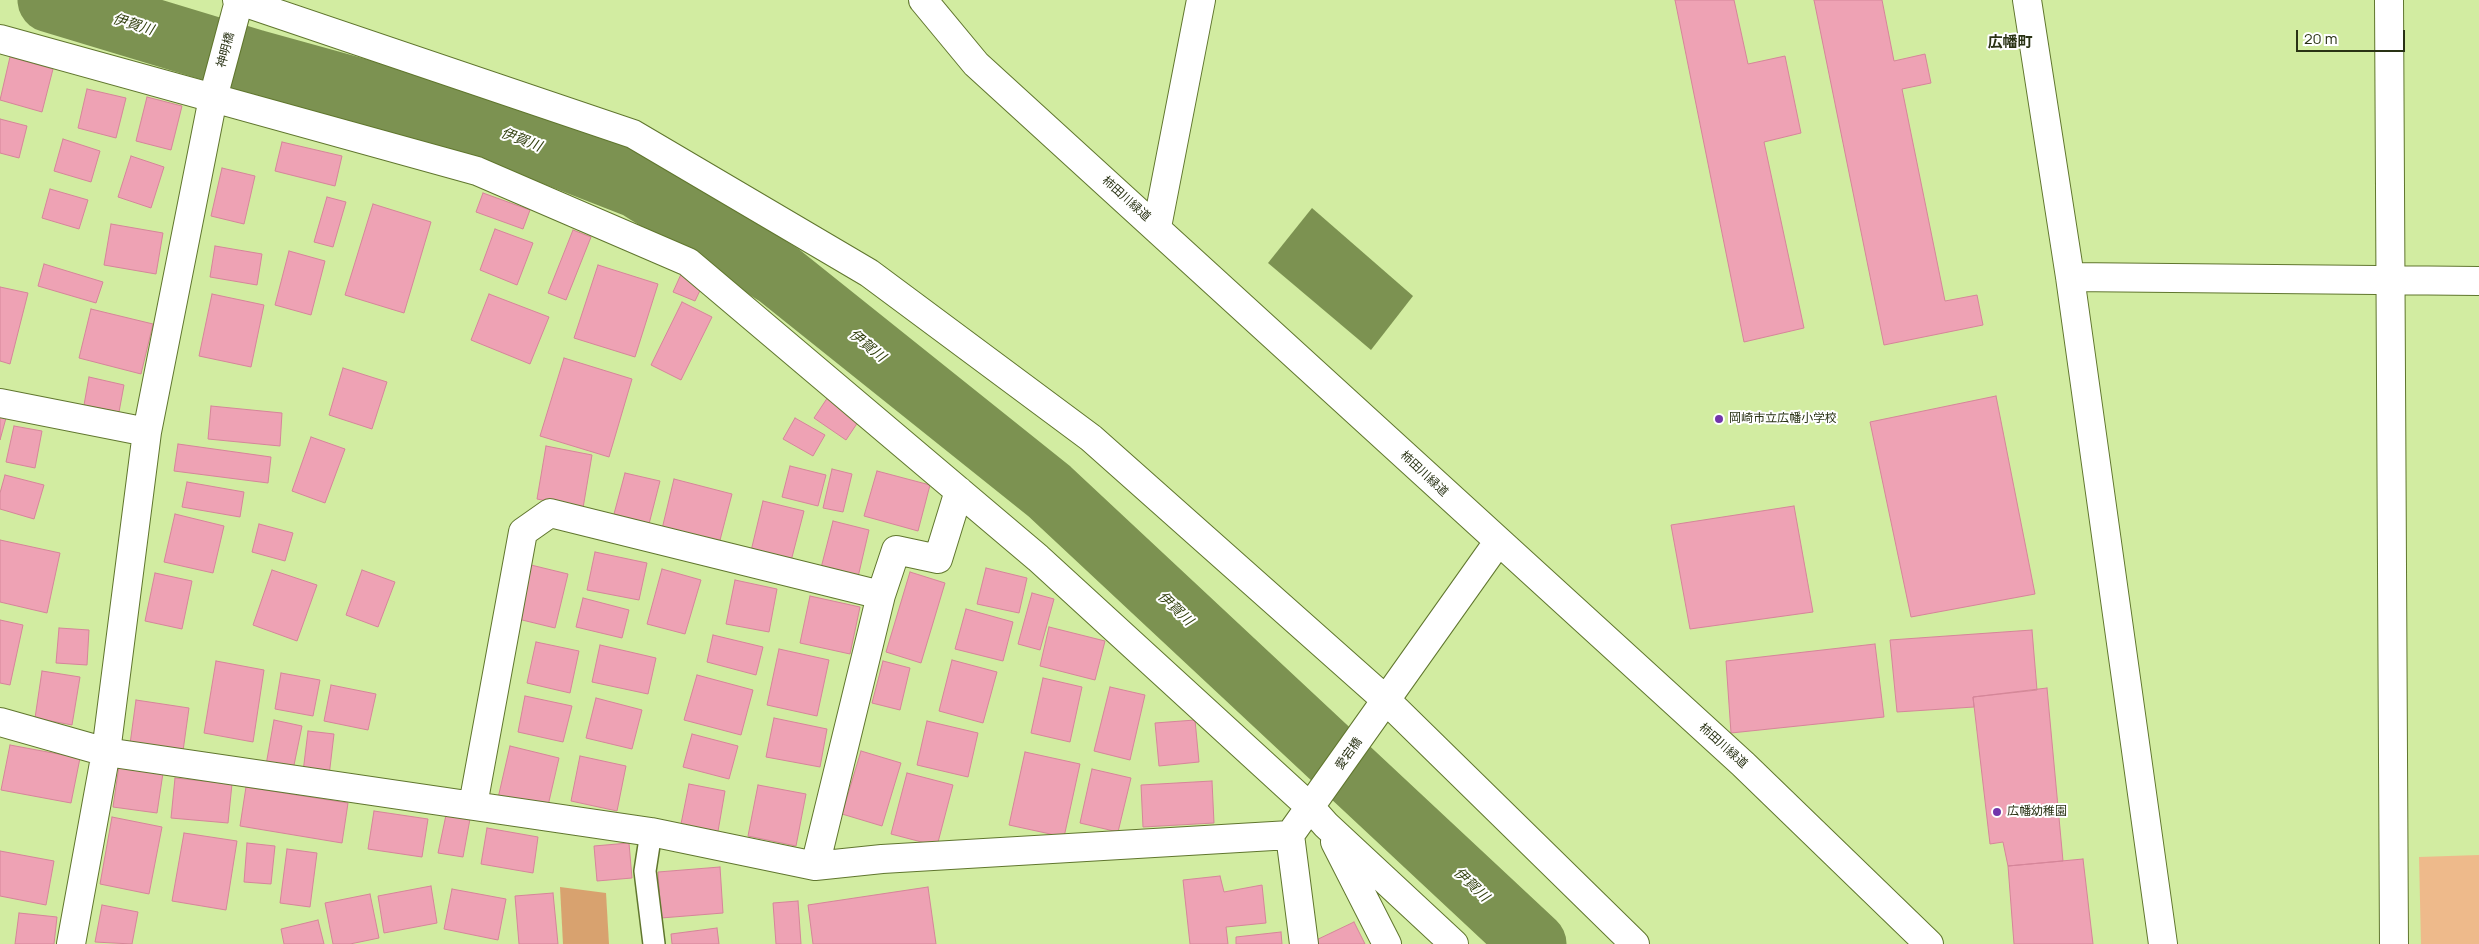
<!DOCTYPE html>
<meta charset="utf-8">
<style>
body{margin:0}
#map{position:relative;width:2479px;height:944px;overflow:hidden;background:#d2eca1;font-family:Manrope,sans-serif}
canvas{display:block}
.scale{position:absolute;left:2296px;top:30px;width:109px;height:22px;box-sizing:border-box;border:2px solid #293214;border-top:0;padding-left:6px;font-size:15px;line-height:18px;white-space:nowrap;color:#293214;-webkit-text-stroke:4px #fff;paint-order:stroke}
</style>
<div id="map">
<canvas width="2479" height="944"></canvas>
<div class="scale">20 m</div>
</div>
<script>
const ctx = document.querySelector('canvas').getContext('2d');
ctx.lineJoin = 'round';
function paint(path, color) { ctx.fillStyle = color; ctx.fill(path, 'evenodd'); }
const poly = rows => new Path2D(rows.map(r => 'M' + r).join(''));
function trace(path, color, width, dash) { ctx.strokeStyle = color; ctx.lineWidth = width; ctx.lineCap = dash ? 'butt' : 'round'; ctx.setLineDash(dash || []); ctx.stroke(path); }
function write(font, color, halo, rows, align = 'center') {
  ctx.font = font + ' Manrope,"Noto Sans JP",sans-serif'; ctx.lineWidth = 4; ctx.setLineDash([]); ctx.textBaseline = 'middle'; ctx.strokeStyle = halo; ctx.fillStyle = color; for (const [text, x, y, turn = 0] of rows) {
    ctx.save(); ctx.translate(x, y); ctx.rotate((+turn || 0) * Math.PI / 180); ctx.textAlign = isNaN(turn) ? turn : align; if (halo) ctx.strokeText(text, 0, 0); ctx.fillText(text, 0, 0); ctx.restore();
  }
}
paint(poly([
 [2479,855,2479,944,2421,944,2419,857]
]), '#eeba8b');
paint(poly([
 [560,887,606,893,609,944,563,944]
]), '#d8a26f');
paint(poly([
 [1312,208,1413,296,1371,350,1268,263]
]), '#7c9251');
trace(poly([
 [50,0,255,62,479,124,638,186,779,275,1049,491,1534,944]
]), '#7c9251', 65);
const building = poly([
 [1675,0,1734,0,1748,64,1785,56,1801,133,1764,142,1804,328,1744,342,1675,0],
 [1814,0,1882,0,1894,61,1925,54,1931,83,1902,89,1945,301,1977,295,1983,325,1884,345,1814,0],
 [10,57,53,69,42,112,0,100,10,57],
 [87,89,126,98,116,138,78,128,87,89],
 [147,97,182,106,171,150,136,141,147,97],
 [0,119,27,126,19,158,0,153,0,119],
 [63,139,100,151,91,182,54,171,63,139],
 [282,142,342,156,335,186,275,171,282,142],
 [131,156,164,167,151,208,118,197,131,156],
 [222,168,255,176,244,224,211,216,222,168],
 [50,189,88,200,79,229,42,218,50,189],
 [483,193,530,210,523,229,476,212,483,193],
 [327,197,346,202,333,247,314,242,327,197],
 [373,204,431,222,404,313,345,295,373,204],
 [111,224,163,233,156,274,104,265,111,224],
 [495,229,533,243,517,285,480,270,495,229],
 [573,230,591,237,566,300,548,293,573,230],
 [215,246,262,254,257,285,210,277,215,246],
 [289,251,325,261,311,315,275,305,289,251],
 [44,264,103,282,96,303,38,286,44,264],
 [598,265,658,284,635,357,574,338,598,265],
 [682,272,704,282,695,301,673,292,682,272],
 [0,287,28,293,10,364,0,361,0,287],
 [212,294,264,305,251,367,199,356,212,294],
 [489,294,549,317,530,364,471,340,489,294],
 [682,302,712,317,681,380,651,365,682,302],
 [91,309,153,324,141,374,79,358,91,309],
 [564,358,632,379,609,457,540,436,564,358],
 [343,368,387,382,372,429,329,415,343,368],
 [89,377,124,385,119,412,84,405,89,377],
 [1996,396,2035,594,1911,617,1870,422,1996,396],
 [828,397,860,419,846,440,814,418,828,397],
 [211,406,282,413,280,446,208,439,211,406],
 [0,416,6,418,0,440,0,416],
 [795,418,825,435,813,456,783,439,795,418],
 [14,426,42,431,35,468,6,462,14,426],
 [311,437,345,449,325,503,292,491,311,437],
 [178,444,271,457,268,483,174,471,178,444],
 [546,446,592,455,583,508,537,499,546,446],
 [790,466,826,475,818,506,782,497,790,466],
 [832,469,852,474,843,512,823,508,832,469],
 [877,471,930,485,918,531,864,516,877,471],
 [625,473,660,481,649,524,614,514,625,473],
 [5,475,44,485,34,519,0,509,0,493,5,475],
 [674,479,732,494,719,544,662,529,674,479],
 [187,482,244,492,240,517,182,507,187,482],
 [763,501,804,511,791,561,751,551,763,501],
 [1794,506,1813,612,1690,629,1671,525,1794,506],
 [175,514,224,526,213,573,164,562,175,514],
 [833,521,869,530,858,577,821,568,833,521],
 [259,524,293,533,285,561,252,552,259,524],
 [0,540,60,553,47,613,0,602,0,540],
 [595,552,647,563,639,600,587,590,595,552],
 [531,565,568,574,555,628,518,619,531,565],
 [986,568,1027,578,1019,613,977,604,986,568],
 [662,569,701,580,685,634,647,624,662,569],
 [272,570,317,585,297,641,253,625,272,570],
 [362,570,395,582,378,627,346,615,362,570],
 [910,572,945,583,921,663,886,652,910,572],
 [155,573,192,581,182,629,145,621,155,573],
 [735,580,777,589,769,632,726,624,735,580],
 [1032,593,1054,599,1040,650,1018,644,1032,593],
 [810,596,860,607,850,654,800,643,810,596],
 [583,598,629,610,622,638,576,627,583,598],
 [966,609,1013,622,1003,661,955,649,966,609],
 [0,620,23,625,10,685,0,683,0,620],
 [1049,627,1105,641,1095,680,1040,666,1049,627],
 [59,628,89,630,87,665,56,663,59,628],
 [2032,630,2037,690,1973,697,1974,707,1897,712,1890,640,2032,630],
 [713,635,763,647,756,675,707,662,713,635],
 [536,642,579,651,570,693,527,683,536,642],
 [1875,644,1884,717,1731,733,1726,661,1875,644],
 [600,645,656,658,648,694,592,682,600,645],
 [779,649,829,660,817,716,767,705,779,649],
 [952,660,997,672,983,723,939,711,952,660],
 [216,661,264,670,253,742,204,733,216,661],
 [883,661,910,668,900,710,872,703,883,661],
 [42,671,80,677,72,725,35,718,42,671],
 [281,673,320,680,313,716,275,709,281,673],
 [697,675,753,690,741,735,684,720,697,675],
 [1043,678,1082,687,1070,742,1031,733,1043,678],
 [331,685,376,694,368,730,324,721,331,685],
 [1110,687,1145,695,1130,760,1094,751,1110,687],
 [2047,688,2063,861,2008,866,2003,842,1990,844,1973,697,2047,688],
 [525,696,572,706,563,742,518,732,525,696],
 [596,698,642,710,632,749,586,738,596,698],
 [136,700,189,708,183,751,130,744,136,700],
 [774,718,827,729,820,767,766,757,774,718],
 [274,720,302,726,293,770,266,765,274,720],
 [1195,720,1199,762,1159,766,1155,723,1195,720],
 [927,721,978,733,968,777,917,765,927,721],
 [308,731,334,734,329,776,303,772,308,731],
 [692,734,738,746,729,779,683,767,692,734],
 [10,745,80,758,71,803,1,790,10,745],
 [510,746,559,758,547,810,498,798,510,746],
 [861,751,901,763,882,826,842,814,861,751],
 [1025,752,1080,764,1064,837,1009,825,1025,752],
 [580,756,626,766,617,811,571,801,580,756],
 [119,766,163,773,157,813,113,807,119,766],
 [1092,769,1131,778,1118,832,1080,823,1092,769],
 [907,773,953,785,937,846,891,834,907,773],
 [175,778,232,784,228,823,171,818,175,778],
 [1212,781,1214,823,1143,827,1141,785,1212,781],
 [689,784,725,791,717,837,680,829,689,784],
 [758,785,806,794,796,846,748,836,758,785],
 [246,787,348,803,342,843,240,826,246,787],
 [374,811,428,819,422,857,368,849,374,811],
 [446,815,470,819,463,857,438,853,446,815],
 [112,817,162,827,149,894,100,884,112,817],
 [487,828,538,837,533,873,481,864,487,828],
 [184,833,237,841,226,910,172,901,184,833],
 [247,843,275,846,271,884,244,882,247,843],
 [629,843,632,878,597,881,594,846,629,843],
 [287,849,317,853,310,907,280,903,287,849],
 [0,851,54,861,46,905,0,896,0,851],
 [2083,859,2093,944,2014,944,2008,866,2083,859],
 [720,867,723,913,661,918,658,872,720,867],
 [1220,876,1224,892,1262,885,1266,923,1226,927,1228,944,1190,944,1183,880,1220,876],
 [431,886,437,923,384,933,378,896,431,886],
 [928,887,936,944,813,944,808,905,928,887],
 [452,889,506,899,498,940,444,929,452,889],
 [553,893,558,944,519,944,515,896,553,893],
 [370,894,379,938,350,944,333,944,325,903,370,894],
 [798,901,801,944,776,944,773,903,798,901],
 [102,905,138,912,132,944,95,942,102,905],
 [19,913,57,917,54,944,15,944,19,913],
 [318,920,324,944,284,944,281,929,318,920],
 [1354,922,1365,944,1313,944,1312,942,1354,922],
 [717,928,719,944,672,944,671,934,717,928],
 [1281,932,1282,944,1236,944,1236,937,1281,932]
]);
paint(building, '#eea2b4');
trace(building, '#d58599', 1);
const service = poly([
 [651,832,645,871,654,944]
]);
const minor = poly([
 [237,0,633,134,869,273,1091,438,1387,701,1635,944],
 [923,0,976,64,1743,764,1929,944],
 [2027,0,2070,277,2163,944],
 [2389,0,2394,944],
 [0,39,477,171,688,262,1038,558,1310,807,1326,825,1454,944],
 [1157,227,1201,0],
 [2070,277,2479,281],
 [0,403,147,432],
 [881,595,896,550,938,559,959,491],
 [0,722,106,752,651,832,815,866,882,859,1290,835],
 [473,805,523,532,550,513,881,595,815,866],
 [1335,842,1387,944],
 [71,944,106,752,147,432,213,98,239,1],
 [1304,944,1290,835,1498,542]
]);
const tertiary = poly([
 [239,1,239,0]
]);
trace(service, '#60762e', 24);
trace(minor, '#60762e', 30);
trace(tertiary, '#60762e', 30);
trace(service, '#fff', 21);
trace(minor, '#fff', 28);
trace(tertiary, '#fff', 28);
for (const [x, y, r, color] of [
 [1719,419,5,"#7235ab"],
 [1997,812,5,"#7235ab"]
]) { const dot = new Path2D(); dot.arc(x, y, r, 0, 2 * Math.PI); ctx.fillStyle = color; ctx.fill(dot); trace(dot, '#fff', 2); }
write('12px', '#293214', '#fff', [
 ["神明橋",226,50,-75],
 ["柿田川緑道",1126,199,42],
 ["柿田川緑道",1424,474,43],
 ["柿田川緑道",1723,746,42],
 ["愛宕橋",1349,754,-54]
]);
write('12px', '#293214', '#fff', [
 ["岡崎市立広幡小学校",1729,419],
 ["広幡幼稚園",2007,812]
], 'left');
write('italic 14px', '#344211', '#fff', [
 ["伊賀川",133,25,17],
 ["伊賀川",521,140,21],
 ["伊賀川",867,346,39],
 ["伊賀川",1175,609,43],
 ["伊賀川",1471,885,43]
]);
write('bold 15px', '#293214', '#fff', [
 ["広幡町",2010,43]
]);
</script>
